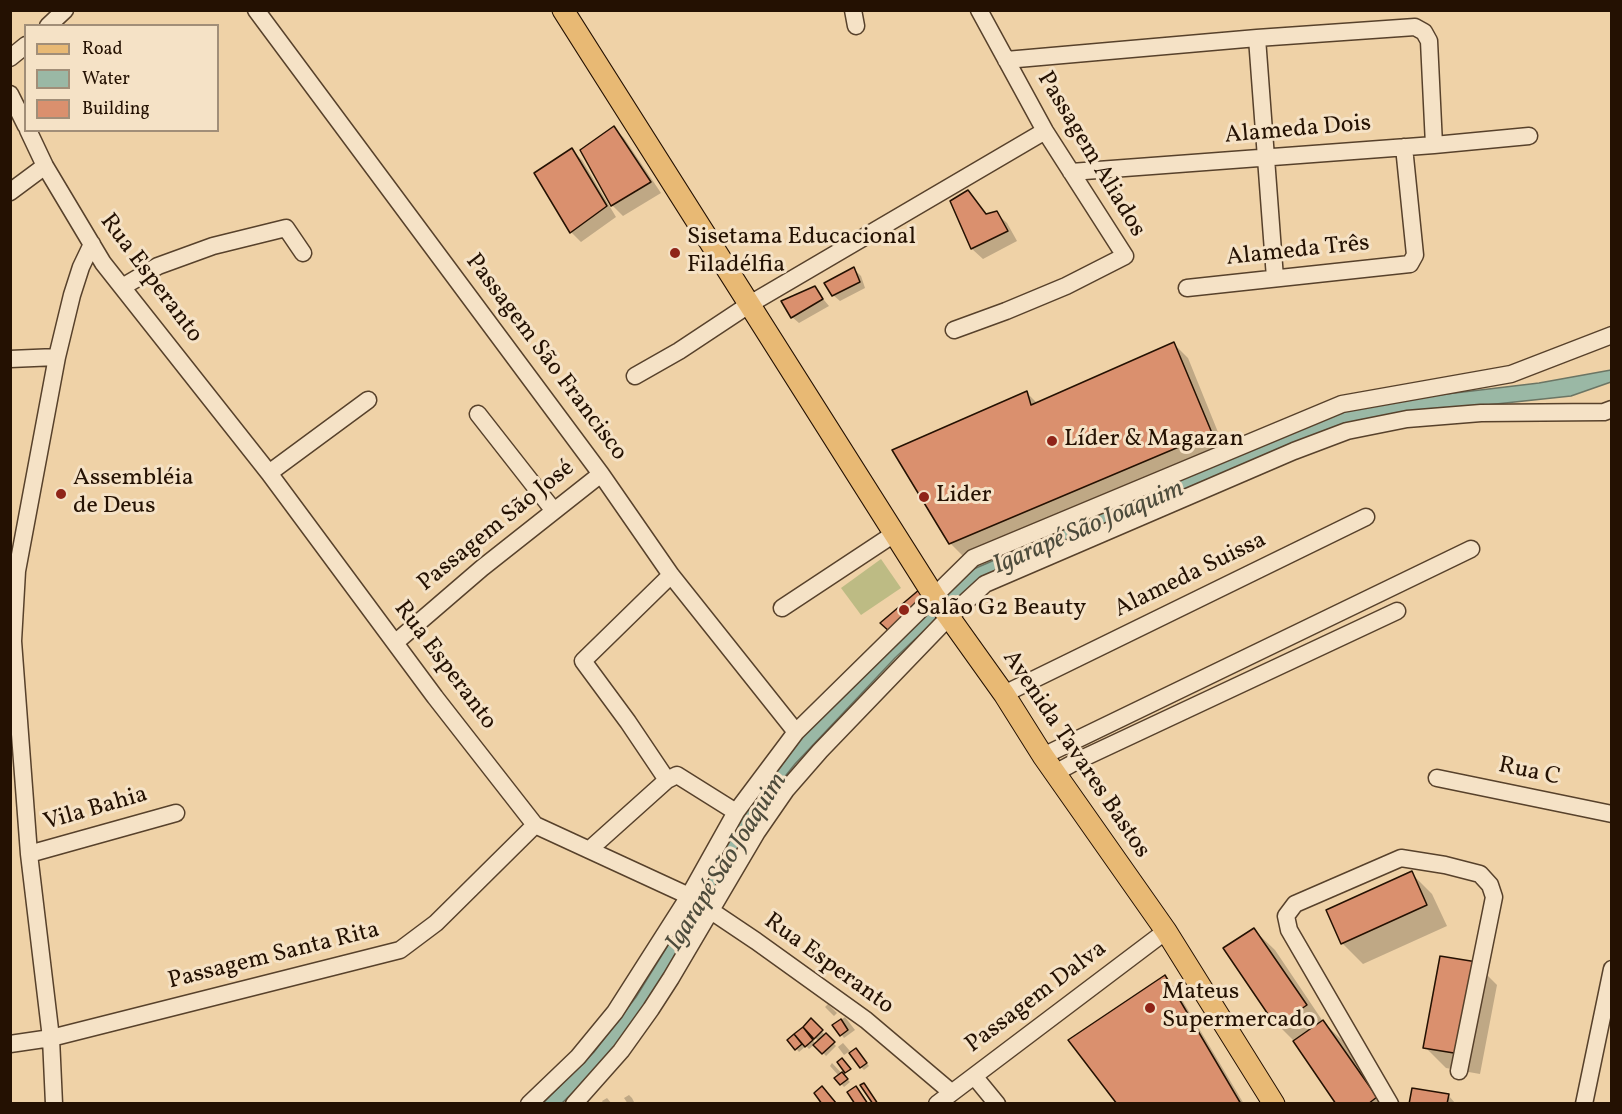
<!DOCTYPE html>
<meta charset="utf-8">
<style>
body{margin:0}
#map{position:relative;width:1622px;height:1114px;overflow:hidden;background:#efd2a7;font-family:Vollkorn,serif}
canvas{display:block}
.frame{position:absolute;inset:0;border:12px solid #241102;pointer-events:none}
.legend{position:absolute;left:24px;top:24px;width:195px;height:108px;box-sizing:border-box;background:#f5e2c6;border:2px solid #a18e78;margin:0;padding:8px 10px;list-style:none;font-size:18px;color:#241102}
.legend li{display:flex;align-items:center;gap:12px;height:30px}
.legend b{width:30px;border:2px solid #a18e78}
</style>
<div id="map">
<canvas width="1622" height="1114"></canvas>
<div class="frame"></div>
<ul class="legend">
<li><b style="height:8px;background:#e8b974"></b>Road</li>
<li><b style="height:16px;background:#9ab8a5"></b>Water</li>
<li><b style="height:16px;background:#da906e"></b>Building</li>
</ul>
</div>
<script>
const ctx = document.querySelector('canvas').getContext('2d');
ctx.lineJoin = 'round';
function paint(path, color) { ctx.fillStyle = color; ctx.fill(path, 'evenodd'); }
const poly = rows => new Path2D(rows.map(r => 'M' + r).join(''));
function trace(path, color, width, dash) { ctx.strokeStyle = color; ctx.lineWidth = width; ctx.lineCap = dash ? 'butt' : 'round'; ctx.setLineDash(dash || []); ctx.stroke(path); }
function write(font, color, halo, rows, align = 'center') {
  ctx.font = font + ' Vollkorn,serif'; ctx.lineWidth = 6; ctx.setLineDash([]); ctx.textBaseline = 'middle'; ctx.strokeStyle = halo; ctx.fillStyle = color; for (const [text, x, y, turn = 0] of rows) {
    ctx.save(); ctx.translate(x, y); ctx.rotate((+turn || 0) * Math.PI / 180); ctx.textAlign = isNaN(turn) ? turn : align; if (halo) ctx.strokeText(text, 0, 0); ctx.fillText(text, 0, 0); ctx.restore();
  }
}
paint(poly([
 [881,559,901,588,861,615,841,588]
]), '#bdbb84');
const water = poly([
 [1611,370,1611,382,1571,396,1402,414,977,581,895,658,795,764,771,794,751,825,671,966,619,1042,585,1081,562,1103,542,1104,594,1052,636,997,670,942,737,823,797,739,969,571,1354,405,1539,383,1611,370]
]);
paint(water, '#9ab8a5');
trace(water, '#6b7564', 1.5);
paint(poly([
 [614,128,624,138,661,193,623,216,609,202],
 [572,150,582,160,616,217,581,242,571,232],
 [968,192,987,216,996,213,1007,223,1017,241,983,259,972,249,952,202],
 [854,269,861,276,865,288,840,301,833,295],
 [814,288,829,306,799,323,792,317],
 [1174,344,1188,358,1224,447,964,557,950,543,894,450,1027,393,1038,404],
 [1411,873,1432,894,1447,926,1363,964,1342,943],
 [1254,930,1275,950,1324,1023,1344,1042,1386,1104,1337,1104,1297,1044,1278,1025,1225,949],
 [1476,964,1497,985,1480,1074,1446,1068,1425,1047],
 [1165,977,1175,988,1244,1104,1119,1104],
 [828,1004,837,1013,834,1016,825,1007],
 [845,1017,855,1030,844,1038,834,1025],
 [811,1021,836,1046,826,1056,815,1044,809,1049,806,1046,799,1052,789,1040],
 [808,1030,819,1042,816,1045,807,1031],
 [843,1043,850,1051,844,1055,838,1047],
 [859,1053,869,1066,864,1070,861,1067],
 [832,1063,850,1082,844,1087,836,1078,839,1076,830,1066],
 [629,1095,632,1098,635,1104,628,1104,624,1098],
 [1448,1095,1456,1104,1411,1104],
 [607,1098,612,1104,604,1104,602,1101]
]), '#0003');
const building = poly([
 [614,126,651,182,611,206,580,150,614,126],
 [572,148,607,206,570,233,534,173,572,148],
 [968,190,986,214,997,211,1008,231,971,249,950,201,968,190],
 [854,267,860,282,832,296,824,283,854,267],
 [815,286,823,299,791,318,781,301,815,286],
 [1174,342,1212,433,949,544,892,450,1027,391,1031,405,1174,342],
 [920,589,924,597,890,632,880,623,920,589],
 [1412,871,1427,905,1341,944,1326,910,1412,871],
 [1254,928,1307,1005,1276,1026,1223,948,1254,928],
 [1440,956,1477,962,1460,1054,1423,1048,1440,956],
 [1165,975,1241,1104,1117,1104,1068,1040,1165,975],
 [811,1018,823,1030,814,1039,803,1027,811,1018],
 [841,1019,848,1030,840,1036,832,1025,841,1019],
 [1323,1020,1377,1097,1368,1104,1336,1104,1293,1041,1323,1020],
 [803,1027,813,1040,805,1047,794,1034,803,1027],
 [826,1033,835,1042,822,1054,813,1045,826,1033],
 [794,1034,802,1044,795,1050,787,1040,794,1034],
 [856,1048,867,1063,860,1068,849,1053,856,1048],
 [842,1058,851,1069,845,1073,837,1062,842,1058],
 [842,1072,848,1079,840,1085,834,1078,842,1072],
 [864,1083,878,1104,873,1104,860,1085,864,1083],
 [822,1086,836,1103,836,1104,822,1104,814,1093,822,1086],
 [856,1086,868,1104,855,1104,847,1092,856,1086],
 [1412,1088,1449,1094,1447,1104,1409,1104,1412,1088]
]);
paint(building, '#da906e');
trace(building, '#241102', 1.5);
const minor = poly([
 [256,10,601,474,671,575,796,732],
 [853,10,856,26],
 [48,26,65,10],
 [1257,38,1275,278],
 [10,58,26,45],
 [1006,60,1257,38,1415,27,1424,32,1429,41,1434,145],
 [10,94,26,126],
 [28,130,45,166,103,263,269,473,435,697,535,825,689,896,756,941,866,1020,951,1092],
 [1071,172,1434,145,1529,136],
 [10,192,45,166],
 [124,286,158,266,213,246,286,228,303,253],
 [1187,288,1410,264,1415,255,1404,147],
 [954,330,1006,311,1066,286,1125,256,1045,131,979,10],
 [10,359,57,357],
 [635,376,679,351,750,304,1045,131],
 [478,414,554,511],
 [269,473,368,400],
 [782,608,894,534],
 [396,642,482,568,601,474],
 [1004,694,1366,517],
 [1043,756,1471,549],
 [1055,773,1077,761,1397,611],
 [1437,778,1612,814],
 [667,780,628,722,583,661,671,575],
 [590,849,667,780,677,775,736,812],
 [29,854,176,813],
 [10,1044,51,1038,400,950,436,923,535,825],
 [974,1076,997,1104],
 [54,1104,51,1038,29,854,13,641,17,571,57,357,72,295,81,267,92,244],
 [529,1104,578,1057,615,1012,689,896,736,812,796,732,973,558,1342,404,1511,374,1612,335],
 [574,1104,621,1051,651,1009,671,978,757,832,786,790,820,751,948,618,985,584,1294,451,1347,431,1407,419,1481,413,1604,412,1612,409],
 [937,1104,1166,931],
 [1390,1104,1289,930,1286,916,1295,904,1401,858,1445,865,1480,874,1490,885,1494,897,1459,1071],
 [1584,1104,1612,969]
]);
const major = poly([
 [563,10,934,596,1004,694,1043,756,1166,931,1274,1104]
]);
trace(minor, '#57412b', 19);
trace(major, '#241102', 23);
trace(minor, '#f5e2c6', 16);
trace(major, '#e8b974', 21);
for (const [x, y, r, color] of [
 [675,253,6,"#8f2418"],
 [1052,441,6,"#8f2418"],
 [61,494,6,"#8f2418"],
 [924,497,6,"#8f2418"],
 [904,610,6,"#8f2418"],
 [1150,1008,6,"#8f2418"]
]) { const dot = new Path2D(); dot.arc(x, y, r, 0, 2 * Math.PI); ctx.fillStyle = color; ctx.fill(dot); trace(dot, '#f5e2c6', 2); }
write('24px', '#241102', '#f5e2c6', [
 ["Alameda Dois",1298,131,-5],
 ["Passagem Aliados",1090,155,59],
 ["Alameda Três",1298,252,-6],
 ["Rua Esperanto",150,279,53],
 ["Passagem São Francisco",545,358,53],
 ["Passagem São José",497,527,-39],
 ["Alameda Suissa",1191,576,-26],
 ["Rua Esperanto",444,666,53],
 ["Avenida Tavares Bastos",1075,755,56],
 ["Rua C",1529,773,12],
 ["Vila Bahia",96,810,-16],
 ["Passagem Santa Rita",274,957,-14],
 ["Rua Esperanto",828,965,36],
 ["Passagem Dalva",1037,998,-37]
]);
write('24px', '#241102', '#f5e2c6', [
 ["Sisetama Educacional",687,239],
 ["Filadélfia",687,267],
 ["Líder & Magazan",1064,441],
 ["Assembléia",73,480],
 ["de Deus",73,508],
 ["Lider",936,497],
 ["Salão G2 Beauty",916,610],
 ["Mateus",1162,994],
 ["Supermercado",1162,1022]
], 'left');
write('italic 26px', '#4d4b3b', '#f5e2c6', [
 ["Igarapé São Joaquim",1089,529,-23],
 ["Igarapé São Joaquim",728,863,-58]
]);
</script>
